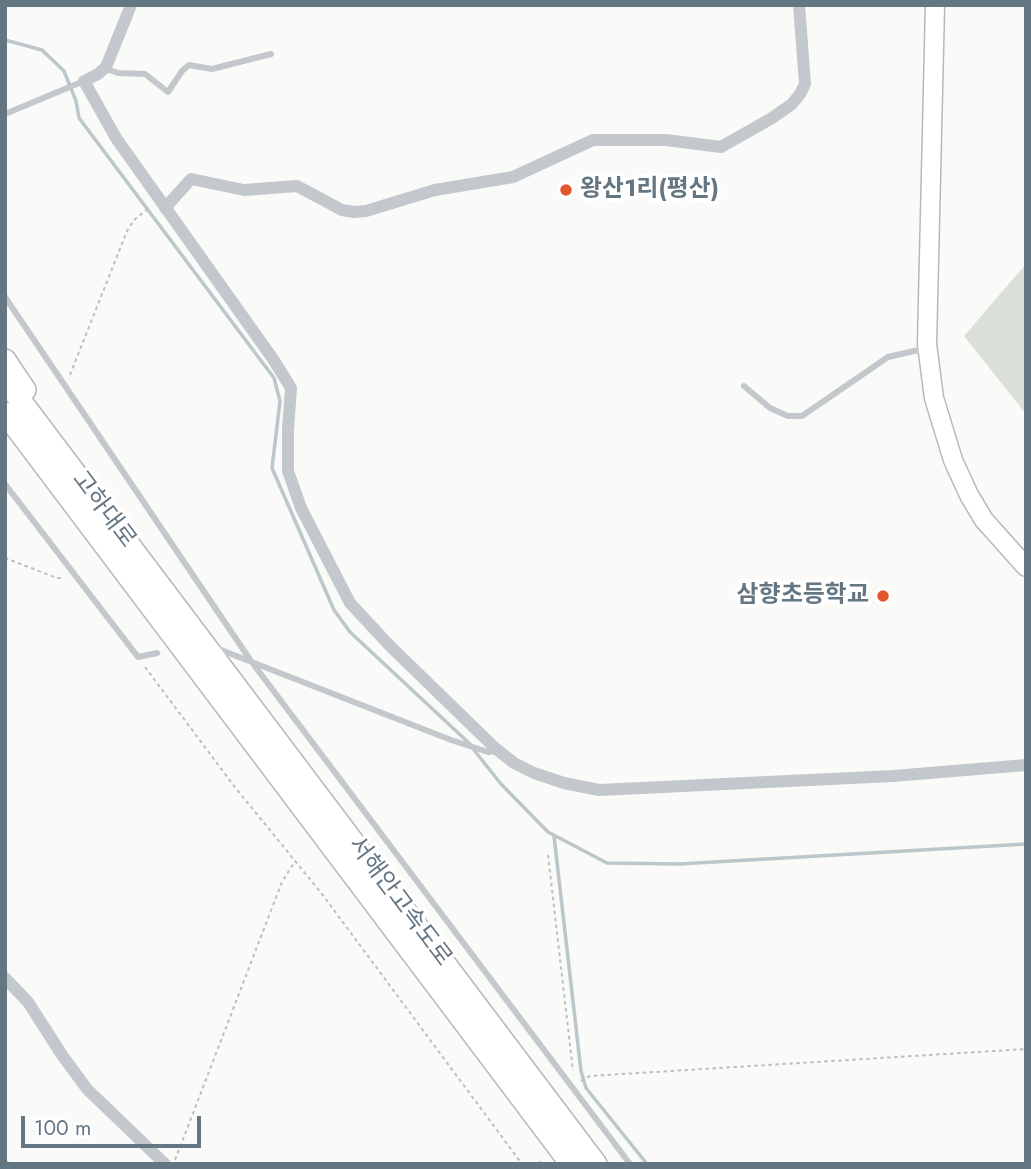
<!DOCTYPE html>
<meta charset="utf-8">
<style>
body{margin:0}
#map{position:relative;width:1031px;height:1169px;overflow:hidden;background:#fafaf8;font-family:Jost,sans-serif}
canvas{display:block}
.frame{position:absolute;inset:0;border:7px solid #657683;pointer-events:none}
.scale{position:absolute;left:21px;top:1116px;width:180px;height:32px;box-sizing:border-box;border:4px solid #657683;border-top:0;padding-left:9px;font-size:21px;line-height:24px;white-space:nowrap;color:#657683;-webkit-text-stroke:5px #fff;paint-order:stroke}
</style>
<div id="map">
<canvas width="1031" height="1169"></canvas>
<div class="frame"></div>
<div class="scale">100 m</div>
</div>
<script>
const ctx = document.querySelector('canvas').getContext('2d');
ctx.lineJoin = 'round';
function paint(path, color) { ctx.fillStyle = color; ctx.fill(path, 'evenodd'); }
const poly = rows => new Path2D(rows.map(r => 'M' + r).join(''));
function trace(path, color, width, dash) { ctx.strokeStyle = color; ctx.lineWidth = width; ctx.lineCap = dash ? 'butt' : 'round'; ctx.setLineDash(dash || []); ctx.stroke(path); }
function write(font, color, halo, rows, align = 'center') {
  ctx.font = font + ' Jost,"Noto Sans KR",sans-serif'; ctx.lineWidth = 7; ctx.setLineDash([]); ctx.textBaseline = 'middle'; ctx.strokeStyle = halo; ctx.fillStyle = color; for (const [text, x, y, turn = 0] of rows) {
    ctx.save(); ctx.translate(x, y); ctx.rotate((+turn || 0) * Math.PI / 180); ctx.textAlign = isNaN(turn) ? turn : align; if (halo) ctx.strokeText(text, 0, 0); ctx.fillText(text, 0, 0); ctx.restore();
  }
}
paint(poly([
 [1026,264,1026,414,964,336]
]), '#dadfd7');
trace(poly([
 [5,40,42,50,64,71,76,101,79,118,274,378,280,401,272,468,334,610,350,632,470,744],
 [474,750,501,784,548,832,607,863,679,864,1026,844],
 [554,836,581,1071,586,1088,647,1164]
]), '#bbc7cb', 3.5);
const secondary = poly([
 [935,5,927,344,934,398,953,460,969,495,984,520,1026,567]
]);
const trunk = poly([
 [5,360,25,390],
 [5,380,596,1164],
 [5,413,571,1164]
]);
trace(secondary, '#b3babf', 21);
trace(trunk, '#b4b9bd', 24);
trace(poly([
 [70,375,127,231,134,220,149,208],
 [5,558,57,578,63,578],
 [145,667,234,786,322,894,522,1164],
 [548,855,573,1071],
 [581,1081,590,1076,1026,1049],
 [175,1160,282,882,295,861],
 [539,1164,540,1161]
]), '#bbbfc2', 2, [3.5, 3.5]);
trace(poly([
 [104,68,118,73,145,74,168,92,182,71,189,65,212,69,271,54],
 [5,114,84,81],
 [5,297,251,661,630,1164],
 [744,386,770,408,788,416,802,416,888,357,927,348],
 [5,484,138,657,157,653],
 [216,648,451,740,488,752,497,751],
 [5,1163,7,1164]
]), '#c3c8cc', 6);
trace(poly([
 [131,5,106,67,98,74,84,81,116,138,273,359,291,388,288,430,288,471,301,508,350,603,389,645,495,748,514,763,534,773,564,783,599,790,893,776,1026,765],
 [165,208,191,179,244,190,297,186,342,210,354,212,366,211,435,190,513,177,593,140,666,140,721,147,772,118,792,104,800,94,805,84,799,5],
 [5,978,28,1002,62,1055,87,1089,165,1164]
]), '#c3c8cc', 12);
trace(secondary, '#fff', 18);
trace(trunk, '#fff', 21);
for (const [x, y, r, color] of [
 [566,190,7,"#e4572e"],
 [883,596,7,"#e4572e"]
]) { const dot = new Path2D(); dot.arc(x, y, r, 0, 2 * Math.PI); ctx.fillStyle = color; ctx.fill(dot); trace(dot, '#fff', 2.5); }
write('bold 24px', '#657683', '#fff', [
 ["왕산1리(평산)",580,190],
 ["삼향초등학교",869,596,"right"]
], 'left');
write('24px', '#657683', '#fff', [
 ["고하대로",103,510,53],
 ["서해안고속도로",399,902,53]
]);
</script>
